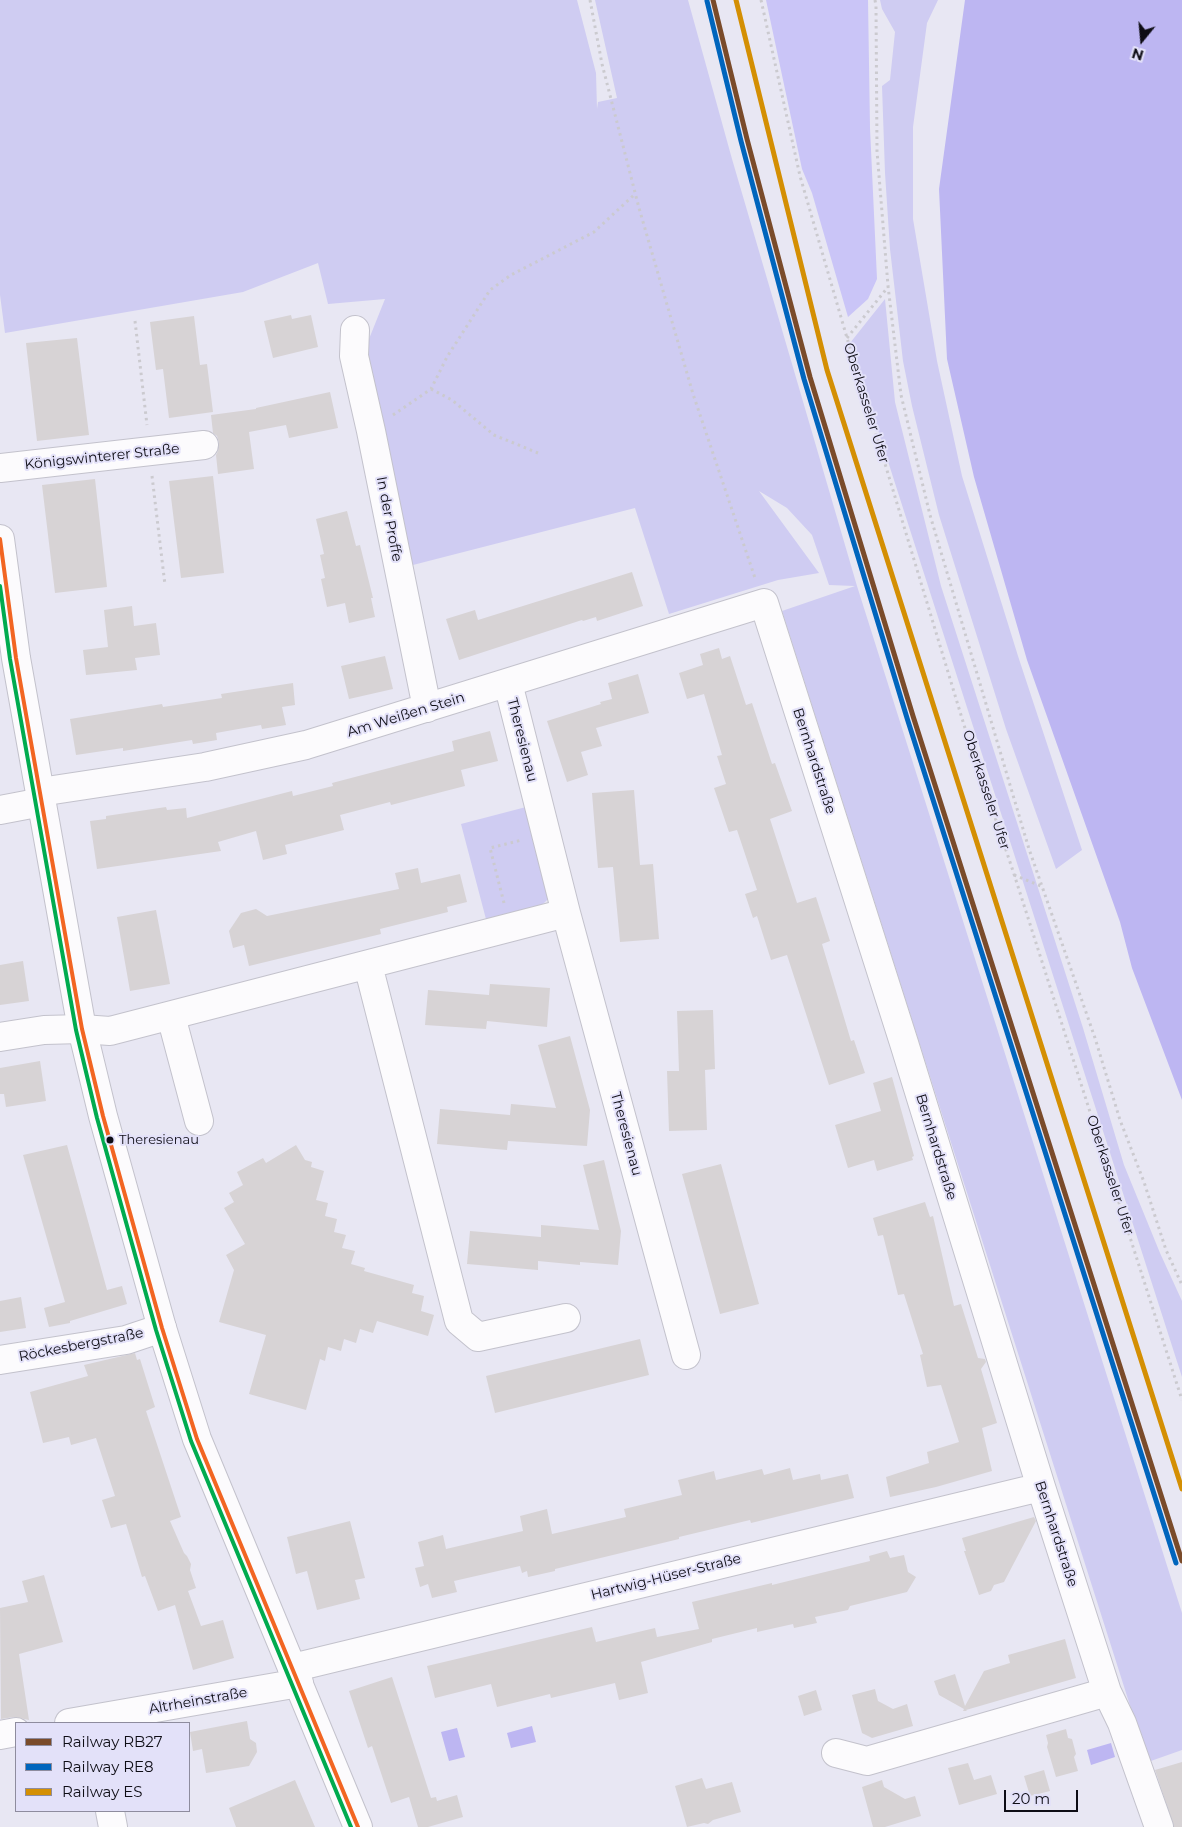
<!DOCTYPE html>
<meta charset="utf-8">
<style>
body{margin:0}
#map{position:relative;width:1182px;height:1827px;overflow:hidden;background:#e8e7f3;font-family:Montserrat,sans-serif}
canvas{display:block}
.legend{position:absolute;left:15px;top:1722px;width:175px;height:90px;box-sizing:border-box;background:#e3e1f9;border:1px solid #8e8c9e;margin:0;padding:6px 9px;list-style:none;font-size:15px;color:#0e0d15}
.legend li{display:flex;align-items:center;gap:10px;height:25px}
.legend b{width:25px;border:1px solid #8e8c9e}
.north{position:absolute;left:1117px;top:15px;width:50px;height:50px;-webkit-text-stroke:4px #e3e1f9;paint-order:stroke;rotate:197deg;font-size:14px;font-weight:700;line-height:20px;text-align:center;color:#0e0d15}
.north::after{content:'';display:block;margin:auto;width:18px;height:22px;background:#0e0d15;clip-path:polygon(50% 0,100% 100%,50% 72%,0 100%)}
.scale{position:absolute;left:1004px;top:1790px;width:74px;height:22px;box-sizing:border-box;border:2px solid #0e0d15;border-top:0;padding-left:6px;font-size:15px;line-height:18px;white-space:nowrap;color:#0e0d15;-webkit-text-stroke:4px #e3e1f9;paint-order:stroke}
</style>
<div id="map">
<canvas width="1182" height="1827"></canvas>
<ul class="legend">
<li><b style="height:6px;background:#7a4b2a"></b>Railway RB27</li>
<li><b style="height:6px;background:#0065bd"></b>Railway RE8</li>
<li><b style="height:6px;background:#d48f03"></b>Railway ES</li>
</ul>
<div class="north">N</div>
<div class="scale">20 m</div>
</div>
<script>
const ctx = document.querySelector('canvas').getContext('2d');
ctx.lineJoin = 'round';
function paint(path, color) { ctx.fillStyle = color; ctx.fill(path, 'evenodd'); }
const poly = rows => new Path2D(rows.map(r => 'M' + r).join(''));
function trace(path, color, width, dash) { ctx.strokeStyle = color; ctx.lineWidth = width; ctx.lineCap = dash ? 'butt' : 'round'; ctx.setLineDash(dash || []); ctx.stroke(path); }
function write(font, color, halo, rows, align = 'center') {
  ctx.font = font + ' Montserrat,sans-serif'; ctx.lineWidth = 4; ctx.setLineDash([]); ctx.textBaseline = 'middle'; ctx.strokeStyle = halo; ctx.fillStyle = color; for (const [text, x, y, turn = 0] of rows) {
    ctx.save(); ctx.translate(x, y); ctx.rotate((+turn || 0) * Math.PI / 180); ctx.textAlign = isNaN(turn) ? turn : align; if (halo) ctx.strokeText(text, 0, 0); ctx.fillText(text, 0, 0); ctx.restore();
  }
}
paint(poly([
 [0,0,577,0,596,73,597,109,598,102,617,98,595,0,688,0,732,159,857,586,1182,1613,1182,1750,1148,1762,782,611,855,586,829,585,812,535,787,508,759,491,819,573,778,580,669,614,635,508,409,566,363,354,385,299,328,304,318,263,243,292,5,333,0,295],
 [880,0,938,0,927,23,913,127,913,219,937,361,962,476,1018,656,1082,850,1056,869,1006,729,939,515,912,406,903,361,890,249,885,173,882,86,890,80,895,32,882,9],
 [885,299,895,402,941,586,1083,1028,1124,1165,1160,1253,1182,1301,1182,1377,850,343],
 [526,807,548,889,548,899,536,911,487,923,461,824]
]), '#cfccf2');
paint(poly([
 [766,0,868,0,870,128,877,279,868,299,848,317,812,193,802,169]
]), '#cac5f7');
paint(poly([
 [965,0,1182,0,1182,1100,1132,968,1120,922,1027,660,974,477,947,359,939,189],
 [532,1726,536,1742,511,1748,507,1733],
 [457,1728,465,1757,449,1761,441,1732],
 [1111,1743,1115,1757,1091,1765,1087,1750]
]), '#bdb6f2');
paint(poly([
 [291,315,292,319,311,315,318,347,273,358,264,321],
 [194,316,200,365,207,364,213,412,169,418,163,369,156,370,150,322],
 [77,338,89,435,37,441,26,343],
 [330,392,338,428,289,438,286,425,249,432,254,469,218,474,216,455,218,451,219,443,217,436,213,433,211,415,256,409,256,408],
 [213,476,224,573,181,578,169,481],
 [95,479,107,587,55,593,42,485],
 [347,511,356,546,360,545,373,598,371,598,375,617,349,623,345,603,327,607,321,579,325,578,320,555,324,554,316,519],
 [632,572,643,606,597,621,596,617,583,621,582,620,459,660,446,619,475,610,478,620],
 [132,606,134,626,156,623,160,655,135,658,137,670,86,675,83,650,108,647,104,610],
 [719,648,722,659,730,656,746,705,752,703,772,764,775,763,792,811,770,819,797,903,816,897,830,941,822,944,851,1041,854,1040,865,1073,829,1085,787,955,771,960,757,916,753,918,745,894,757,890,737,830,729,832,714,788,726,784,717,756,722,755,704,694,687,699,679,673,703,665,700,654],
 [385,656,393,689,349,699,341,666],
 [638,674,649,713,596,728,602,746,581,752,588,775,567,782,547,721,601,704,600,702,612,699,608,683],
 [293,683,295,705,282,707,286,725,262,729,261,725,216,733,217,740,193,744,192,740,123,751,123,748,76,755,70,719,162,704,163,707,222,698,221,694],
 [490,731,498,761,461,770,465,786,391,805,390,802,340,815,344,830,285,845,287,854,263,860,256,831,218,842,221,851,97,869,90,821,106,819,106,816,166,807,167,810,186,808,187,818,292,791,293,796,333,786,332,783,454,751,452,741],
 [634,790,640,865,653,864,659,939,620,942,613,867,598,868,592,793],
 [418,868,421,883,460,874,467,902,447,907,448,912,380,929,381,934,249,966,244,945,233,948,229,931,241,913,256,909,267,916,399,889,395,873],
 [156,910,170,984,130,991,117,917],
 [23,961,29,1001,0,1005,0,965],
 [490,984,550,988,547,1027,487,1021,486,1029,425,1025,428,990,489,995],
 [713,1010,715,1069,705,1070,707,1130,669,1131,667,1071,679,1071,677,1011],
 [570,1036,590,1110,587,1146,508,1141,507,1150,437,1144,440,1109,510,1115,511,1104,556,1108,538,1045],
 [40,1061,46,1101,6,1107,4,1094,0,1094,0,1068],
 [892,1077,914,1156,912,1157,913,1160,877,1171,874,1160,848,1168,835,1125,881,1111,873,1083],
 [67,1145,107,1290,122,1286,127,1304,70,1321,70,1323,49,1327,44,1308,65,1302,23,1155],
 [296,1145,305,1160,312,1162,311,1167,324,1171,316,1200,328,1203,325,1216,337,1219,334,1232,346,1235,342,1248,355,1251,351,1264,365,1268,364,1271,414,1285,412,1293,424,1296,421,1311,434,1315,428,1336,377,1321,373,1333,360,1329,356,1343,344,1339,341,1351,328,1347,325,1361,320,1359,306,1410,249,1394,266,1335,219,1322,234,1270,226,1255,245,1244,224,1208,234,1202,229,1193,243,1185,237,1172,263,1158,266,1163],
 [604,1160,621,1231,618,1265,580,1262,580,1265,538,1261,538,1270,467,1264,470,1231,541,1237,541,1225,599,1230,583,1165],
 [721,1164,759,1304,720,1314,682,1174],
 [925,1202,930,1217,933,1216,954,1306,961,1304,978,1358,985,1359,986,1362,981,1369,997,1423,982,1428,992,1471,936,1487,890,1497,886,1477,929,1463,927,1452,959,1442,941,1385,927,1387,920,1355,923,1354,904,1294,898,1295,883,1235,878,1236,873,1218],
 [21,1297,26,1328,0,1332,0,1301],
 [640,1339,649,1375,495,1413,486,1376],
 [135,1353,137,1360,140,1359,155,1407,146,1411,181,1517,170,1521,184,1553,187,1556,191,1564,190,1570,196,1588,188,1591,201,1626,223,1620,234,1658,193,1670,175,1605,158,1611,145,1576,142,1577,126,1524,111,1528,102,1500,115,1496,96,1438,71,1445,69,1437,43,1443,30,1392,88,1376,84,1365],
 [790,1468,793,1480,820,1474,821,1480,848,1474,854,1498,751,1523,750,1520,679,1537,679,1539,555,1569,555,1571,528,1577,527,1571,522,1573,520,1566,454,1581,457,1592,432,1598,428,1584,420,1587,415,1568,424,1566,418,1542,443,1535,446,1549,523,1531,520,1516,547,1509,552,1534,626,1517,624,1509,682,1495,678,1480,714,1471,716,1480,762,1469,764,1475],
 [1034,1517,1036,1521,1004,1582,994,1585,991,1591,979,1595,964,1551,966,1551,962,1538],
 [350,1521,365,1578,355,1580,360,1599,317,1610,307,1571,296,1574,287,1537],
 [887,1551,890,1558,904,1555,908,1572,916,1577,907,1592,850,1606,848,1610,815,1617,817,1623,794,1628,793,1624,757,1632,757,1628,712,1639,712,1642,641,1662,648,1693,619,1700,615,1683,551,1698,550,1694,497,1707,491,1684,435,1698,427,1666,592,1627,596,1642,655,1628,657,1637,699,1629,692,1602,772,1583,772,1585,870,1561,869,1556],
 [44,1575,63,1642,19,1654,29,1720,14,1717,1,1719,0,1608,28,1602,22,1581],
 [1065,1639,1076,1678,966,1710,967,1711,963,1711,964,1709,939,1695,934,1681,955,1674,965,1706,984,1671,1010,1663,1008,1655],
 [392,1677,431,1798,436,1797,437,1801,457,1795,463,1817,428,1827,418,1827,409,1797,391,1803,372,1746,368,1748,349,1691],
 [875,1689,878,1701,893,1709,907,1704,913,1726,872,1738,862,1733,852,1695],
 [816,1690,822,1710,804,1716,798,1696],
 [247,1721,250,1739,256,1743,257,1752,249,1766,206,1773,202,1749,193,1751,190,1732],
 [1066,1729,1068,1738,1072,1739,1076,1754,1074,1757,1078,1771,1056,1777,1047,1747,1048,1743,1046,1735],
 [1182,1762,1182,1827,1174,1827,1155,1770],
 [968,1763,974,1780,991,1775,997,1794,959,1805,948,1768],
 [1044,1770,1050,1791,1030,1796,1024,1776],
 [702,1778,706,1789,732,1782,741,1812,713,1820,708,1824,704,1823,687,1827,675,1786],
 [295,1780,315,1827,236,1827,229,1808],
 [882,1780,884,1787,905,1799,915,1796,921,1816,885,1827,873,1827,862,1787]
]), '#d7d3d5');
const minor = poly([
 [355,330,354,356,371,431,427,708],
 [0,468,204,445],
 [508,683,566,913,686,1355],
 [40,792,205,767,306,745,764,603,904,1043,1041,1487,1107,1692,1122,1723,1159,1827],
 [0,810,42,802],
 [368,965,459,1321,478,1337,566,1318],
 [171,1016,199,1121],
 [0,1037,44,1030,82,1029,110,1031,566,913],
 [0,1360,126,1340,162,1328],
 [292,1668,1041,1487],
 [69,1723,299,1683],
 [0,1735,16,1732],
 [836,1753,867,1761,1107,1692],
 [110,1811,113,1827]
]);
const major = poly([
 [0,539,16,658,82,1029,103,1116,162,1328,197,1439,358,1827]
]);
trace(minor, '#c3c2cc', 30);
trace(major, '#c3c2cc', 30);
trace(poly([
 [590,0,602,64,639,208,693,394,755,578],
 [761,0,800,176,847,338,964,725,1014,874,1182,1400],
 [875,0,876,6,877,151,888,286,901,395,930,515,1029,849,1095,1038,1120,1120,1144,1182,1166,1250,1182,1285],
 [135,321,147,425],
 [847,338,888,287],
 [431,389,452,400,494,435,538,453],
 [393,415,431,389,447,357,490,290,511,275,594,232,635,194],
 [152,476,165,585],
 [1014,875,1043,887],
 [504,903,490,848,522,840]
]), '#cbcacf', 3, [2.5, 4]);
trace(minor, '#fcfbfd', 28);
trace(major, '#fcfbfd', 28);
trace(poly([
 [0,539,16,658,82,1029,103,1116,162,1328,197,1439,358,1827]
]), '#f26522', 4);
trace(poly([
 [0,586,10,659,76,1030,97,1118,156,1330,191,1441,351,1827]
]), '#00ab4f', 4);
trace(poly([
 [713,0,747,139,810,377,913,716,1182,1561]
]), '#7a4b2a', 5);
trace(poly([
 [707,1,741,141,804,379,907,718,1176,1563]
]), '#0065bd', 5);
trace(poly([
 [736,0,827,370,1182,1489]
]), '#d48f03', 5);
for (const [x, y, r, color] of [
 [110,1140,4.5,"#0e0d15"]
]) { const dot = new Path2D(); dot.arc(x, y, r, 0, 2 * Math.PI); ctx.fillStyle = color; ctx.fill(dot); trace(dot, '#e3e1f9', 2); }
write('13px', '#0e0d15', '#e3e1f9', [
 ["Theresienau",119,1140]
], 'left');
write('14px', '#0e0d15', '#e3e1f9', [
 ["Oberkasseler Ufer",866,403,73],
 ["Königswinterer Straße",102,457,-6],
 ["In der Proffe",389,519,79],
 ["Am Weißen Stein",406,715,-17],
 ["Theresienau",522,740,76],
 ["Bernhardstraße",814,761,72],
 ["Oberkasseler Ufer",986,790,72],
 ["Theresienau",626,1134,75],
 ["Bernhardstraße",936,1147,73],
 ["Oberkasseler Ufer",1110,1175,72],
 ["Röckesbergstraße",81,1345,-11],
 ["Bernhardstraße",1056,1534,72],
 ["Hartwig-Hüser-Straße",666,1577,-14],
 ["Altrheinstraße",198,1701,-10]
]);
</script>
